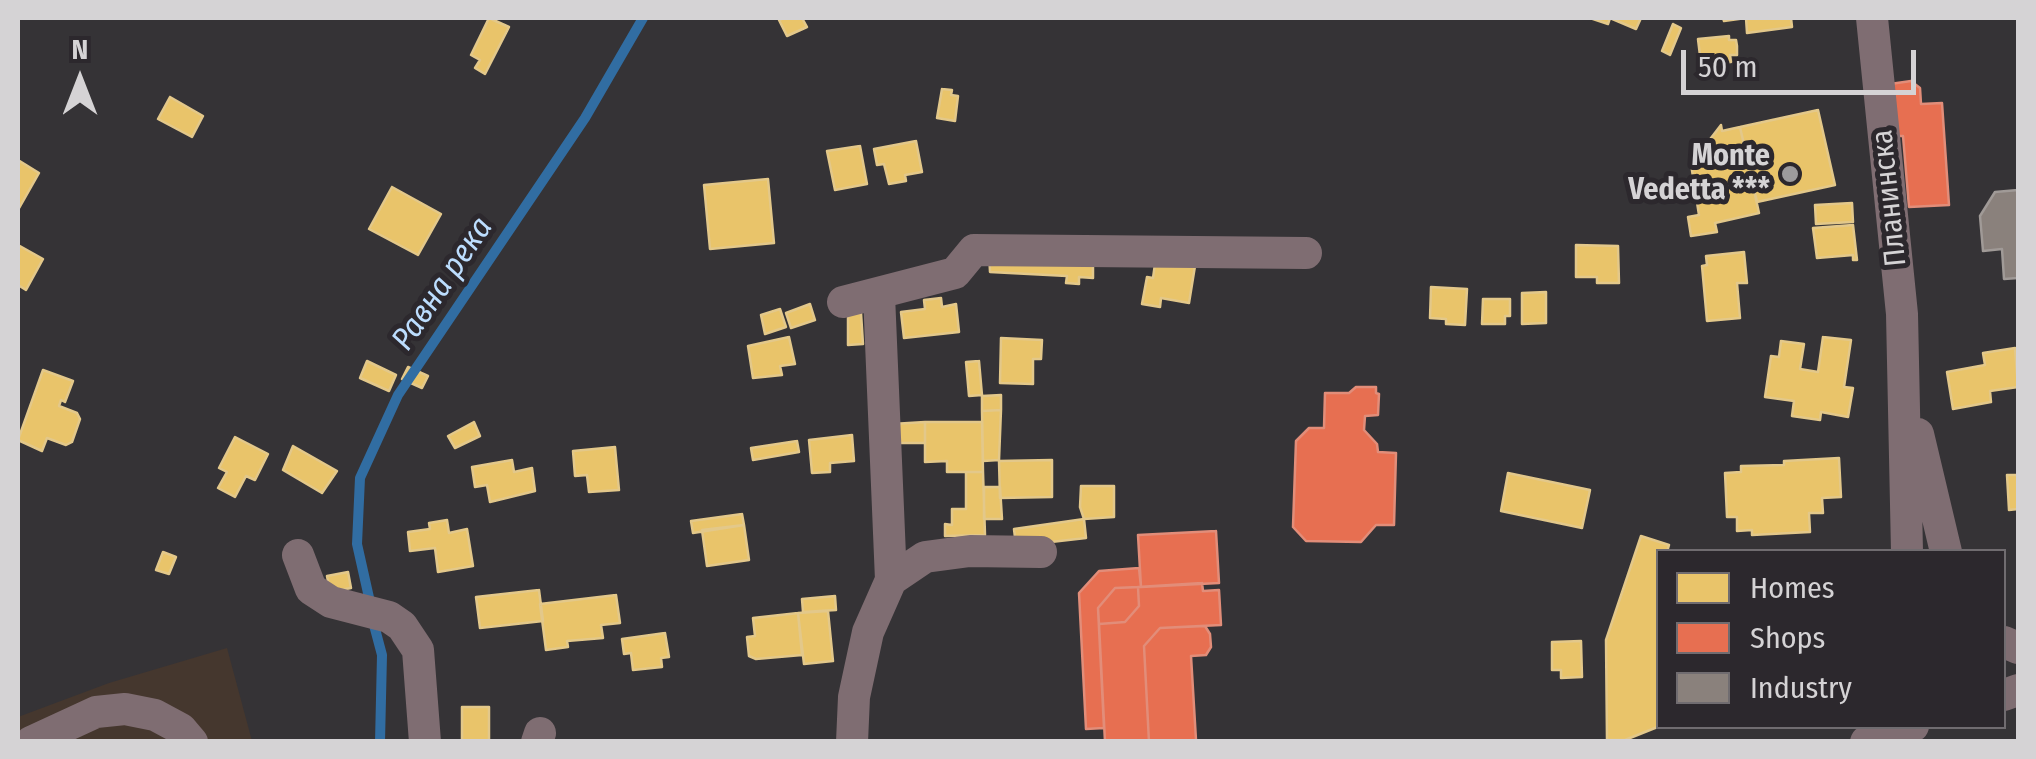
<!DOCTYPE html>
<meta charset="utf-8">
<style>
body{margin:0}
#map{position:relative;width:2036px;height:759px;overflow:hidden;background:#353336;font-family:"Fira Sans Condensed",sans-serif}
canvas{display:block}
.frame{position:absolute;inset:0;border:20px solid #d5d3d5;pointer-events:none}
.legend{position:absolute;left:1656px;top:549px;width:350px;height:180px;box-sizing:border-box;background:#2c282d;border:2px solid #706c70;margin:0;padding:12px 18px;list-style:none;font-size:30px;color:#d5d3d5}
.legend li{display:flex;align-items:center;gap:20px;height:50px}
.legend b{width:50px;border:2px solid #706c70}
.north{position:absolute;left:30px;top:30px;width:100px;height:100px;-webkit-text-stroke:8px #2c282d;paint-order:stroke;rotate:0deg;font-size:28px;font-weight:700;line-height:40px;text-align:center;color:#d5d3d5}
.north::after{content:'';display:block;margin:auto;width:35px;height:45px;background:#d5d3d5;clip-path:polygon(50% 0,100% 100%,50% 72%,0 100%)}
.scale{position:absolute;left:1681px;top:50px;width:235px;height:45px;box-sizing:border-box;border:5px solid #d5d3d5;border-top:0;padding-left:12px;font-size:30px;line-height:35px;white-space:nowrap;color:#d5d3d5;-webkit-text-stroke:8px #2c282d;paint-order:stroke}
</style>
<div id="map">
<canvas width="2036" height="759"></canvas>
<div class="frame"></div>
<ul class="legend">
<li><b style="height:28px;background:#e9c46a"></b>Homes</li>
<li><b style="height:28px;background:#e76f51"></b>Shops</li>
<li><b style="height:28px;background:#8a817c"></b>Industry</li>
</ul>
<div class="north">N</div>
<div class="scale">50 m</div>
</div>
<script>
const ctx = document.querySelector('canvas').getContext('2d');
ctx.lineJoin = 'round';
function paint(path, color) { ctx.fillStyle = color; ctx.fill(path, 'evenodd'); }
const poly = rows => new Path2D(rows.map(r => 'M' + r).join(''));
function trace(path, color, width, dash) { ctx.strokeStyle = color; ctx.lineWidth = width; ctx.lineCap = dash ? 'butt' : 'round'; ctx.setLineDash(dash || []); ctx.stroke(path); }
function write(font, color, halo, rows, align = 'center') {
  ctx.font = font + ' "Fira Sans Condensed",sans-serif'; ctx.lineWidth = 10; ctx.setLineDash([]); ctx.textBaseline = 'middle'; ctx.strokeStyle = halo; ctx.fillStyle = color; for (const [text, x, y, turn = 0] of rows) {
    ctx.save(); ctx.translate(x, y); ctx.rotate((+turn || 0) * Math.PI / 180); ctx.textAlign = isNaN(turn) ? turn : align; if (halo) ctx.strokeText(text, 0, 0); ctx.fillText(text, 0, 0); ctx.restore();
  }
}
paint(poly([
 [227,648,252,741,18,742,18,717,109,683]
]), '#45372e');
const homes = poly([
 [489,18,509,27,485,74,475,68,480,60,471,55,489,18],
 [784,18,802,18,807,27,787,36,779,20,784,18],
 [1590,18,1641,18,1636,29,1610,18,1608,24,1590,18],
 [1723,18,1791,18,1792,27,1747,33,1746,18,1724,21,1723,18],
 [1673,24,1681,28,1670,55,1662,51,1673,24],
 [1729,36,1729,40,1736,40,1737,46,1737,55,1730,55,1731,62,1701,64,1698,39,1729,36],
 [942,89,952,90,951,95,958,96,955,121,937,118,942,89],
 [170,97,203,116,192,137,158,119,170,97],
 [1818,110,1835,185,1757,202,1740,127,1818,110],
 [1721,125,1722,131,1740,127,1759,213,1715,223,1717,232,1691,236,1688,217,1699,215,1691,164,1721,125],
 [916,141,922,172,905,175,906,181,889,184,884,164,877,165,874,149,916,141],
 [860,146,867,184,835,190,827,151,860,146],
 [18,160,39,173,18,210,18,160],
 [768,179,774,243,710,249,704,185,768,179],
 [392,187,441,214,418,255,369,229,392,187],
 [1852,203,1853,222,1816,224,1815,205,1852,203],
 [1853,225,1857,260,1853,260,1853,255,1817,258,1813,228,1853,225],
 [18,245,43,259,26,290,18,285,18,245],
 [1576,245,1618,246,1619,283,1597,283,1597,277,1576,277,1576,245],
 [989,252,1093,258,1093,278,1079,277,1079,284,1066,283,1067,276,990,272,989,252],
 [1744,252,1747,283,1737,283,1740,318,1707,321,1702,266,1707,265,1706,256,1744,252],
 [1156,257,1195,266,1189,303,1161,298,1160,307,1142,304,1147,277,1153,278,1156,257],
 [1431,287,1467,289,1465,325,1446,324,1446,319,1430,318,1431,287],
 [1546,292,1546,323,1522,324,1522,293,1546,292],
 [941,298,942,307,956,304,959,332,904,338,901,312,925,309,924,300,941,298],
 [1483,299,1510,299,1510,316,1505,316,1505,324,1482,324,1483,299],
 [810,304,815,320,791,328,786,313,810,304],
 [780,309,786,327,765,334,761,315,780,309],
 [848,313,861,313,863,344,848,345,848,313],
 [789,337,795,364,780,366,782,375,753,378,748,346,789,337],
 [1823,337,1851,340,1844,387,1853,388,1848,417,1821,412,1820,420,1792,416,1794,401,1765,397,1771,356,1779,357,1781,341,1804,344,1800,369,1818,372,1823,337],
 [1001,338,1042,340,1041,359,1033,359,1033,384,1000,383,1001,338],
 [2015,348,2018,387,1990,391,1991,402,1953,409,1947,372,1985,365,1983,353,2015,348],
 [367,361,396,375,389,391,360,378,367,361],
 [979,361,982,395,969,396,966,362,979,361],
 [408,367,428,376,422,388,402,379,408,367],
 [43,370,73,381,65,402,61,400,59,406,77,413,80,419,72,442,66,445,47,438,42,451,18,440,43,370],
 [1001,395,1001,410,982,411,982,396,1001,395],
 [1001,410,999,460,983,461,982,411,1001,410],
 [474,422,480,436,455,448,448,436,474,422],
 [925,422,982,422,983,472,947,472,947,461,925,462,925,422],
 [925,422,925,443,893,443,892,424,925,422],
 [852,435,854,461,830,463,830,472,812,473,809,440,852,435],
 [235,437,268,454,255,480,246,476,235,497,218,488,227,472,219,468,235,437],
 [797,441,799,452,753,460,751,448,797,441],
 [293,446,337,471,322,493,283,470,293,446],
 [615,447,619,490,589,492,587,475,575,476,573,451,615,447],
 [1839,458,1841,497,1822,498,1823,513,1809,513,1810,532,1752,535,1752,530,1737,531,1737,517,1727,517,1725,473,1741,472,1741,466,1784,465,1784,461,1839,458],
 [512,460,514,472,532,468,535,491,490,502,487,485,475,487,472,467,512,460],
 [1052,460,1052,497,1000,498,999,461,1052,460],
 [966,472,983,472,985,535,945,536,945,524,952,525,952,509,966,509,966,472],
 [1508,473,1590,490,1582,528,1501,511,1508,473],
 [2007,475,2018,475,2018,509,2009,510,2007,475],
 [1081,486,1114,486,1114,517,1084,519,1080,507,1081,486],
 [984,487,1000,487,1002,519,984,519,984,487],
 [742,514,744,525,693,533,691,521,742,514],
 [1084,519,1086,538,1016,546,1014,529,1084,519],
 [447,520,449,533,467,529,473,566,438,572,435,548,410,551,408,532,430,529,429,523,447,520],
 [744,525,749,560,707,566,702,530,744,525],
 [1641,536,1669,545,1667,552,1658,552,1660,726,1625,740,1607,740,1606,640,1641,536],
 [163,552,176,557,169,574,156,570,163,552],
 [348,572,351,588,330,592,327,576,348,572],
 [539,590,543,621,480,628,476,597,539,590],
 [616,595,620,623,601,625,603,638,567,641,568,647,546,650,540,604,616,595],
 [835,596,836,610,803,612,802,599,835,596],
 [828,611,833,661,804,664,798,613,828,611],
 [798,613,802,655,756,659,749,656,747,637,755,636,753,618,798,613],
 [665,633,669,657,661,658,662,667,633,670,631,653,624,654,622,639,665,633],
 [1581,641,1582,677,1561,678,1561,670,1552,670,1552,642,1581,641],
 [462,707,489,707,489,742,462,742,462,707]
]);
paint(homes, '#e9c46a');
trace(homes, '#e3c88a', 2.5);
const shops = poly([
 [1911,81,1920,88,1921,104,1942,103,1949,205,1909,207,1903,136,1896,136,1890,84,1911,81],
 [1356,387,1376,387,1376,393,1379,394,1378,415,1365,416,1364,430,1377,444,1378,452,1396,453,1394,525,1376,525,1361,542,1306,541,1293,527,1296,441,1309,428,1324,428,1325,393,1349,393,1356,387],
 [1216,531,1219,583,1141,587,1138,535,1216,531],
 [1139,568,1141,587,1115,588,1098,608,1104,728,1086,729,1079,593,1099,571,1139,568],
 [1202,583,1203,591,1219,590,1221,625,1160,628,1144,646,1149,742,1105,742,1099,624,1125,622,1139,606,1138,587,1202,583],
 [1138,587,1139,606,1125,622,1099,624,1098,608,1115,588,1138,587],
 [1205,626,1210,634,1211,647,1206,655,1191,656,1196,740,1149,742,1144,646,1160,628,1205,626]
]);
paint(shops, '#e76f51');
trace(shops, '#e28d79', 2.5);
const industry = poly([
 [2018,190,2018,278,2004,279,2002,249,1983,251,1980,216,1995,192,2018,190]
]);
paint(industry, '#8a817c');
trace(industry, '#a09a97', 2.5);
trace(poly([
 [370,602,357,544,360,478,398,395,585,118,643,18],
 [374,625,382,655,380,742]
]), '#316da2', 10);
trace(poly([
 [1872,18,1902,314,1907,552],
 [879,295,891,580],
 [843,302,955,273,974,250,1306,253],
 [1918,434,1946,552],
 [298,555,311,589,331,602,389,617,402,626,418,650,425,742],
 [2004,642,2018,648],
 [2004,695,2018,690],
 [31,742,96,712,125,709,155,715,181,729,192,742],
 [537,742,540,733],
 [852,742,854,697,868,632,891,580,925,557,970,551,1041,552],
 [1866,742,1913,726]
]), '#7f6d72', 32);
for (const [x, y, r, color] of [
 [1790,174,10,"#9d9b9d"]
]) { const dot = new Path2D(); dot.arc(x, y, r, 0, 2 * Math.PI); ctx.fillStyle = color; ctx.fill(dot); trace(dot, '#2c282d', 4); }
write('bold 30px', '#d5d3d5', '#2c282d', [
 ["Monte",1770,157],
 ["Vedetta ***",1770,191]
], 'right');
write('30px', '#d5d3d5', '#2c282d', [
 ["Планинска",1890,198,-96]
]);
write('italic 32px', '#bcddfe', '#2c282d', [
 ["Равна река",443,284,-56]
]);
</script>
